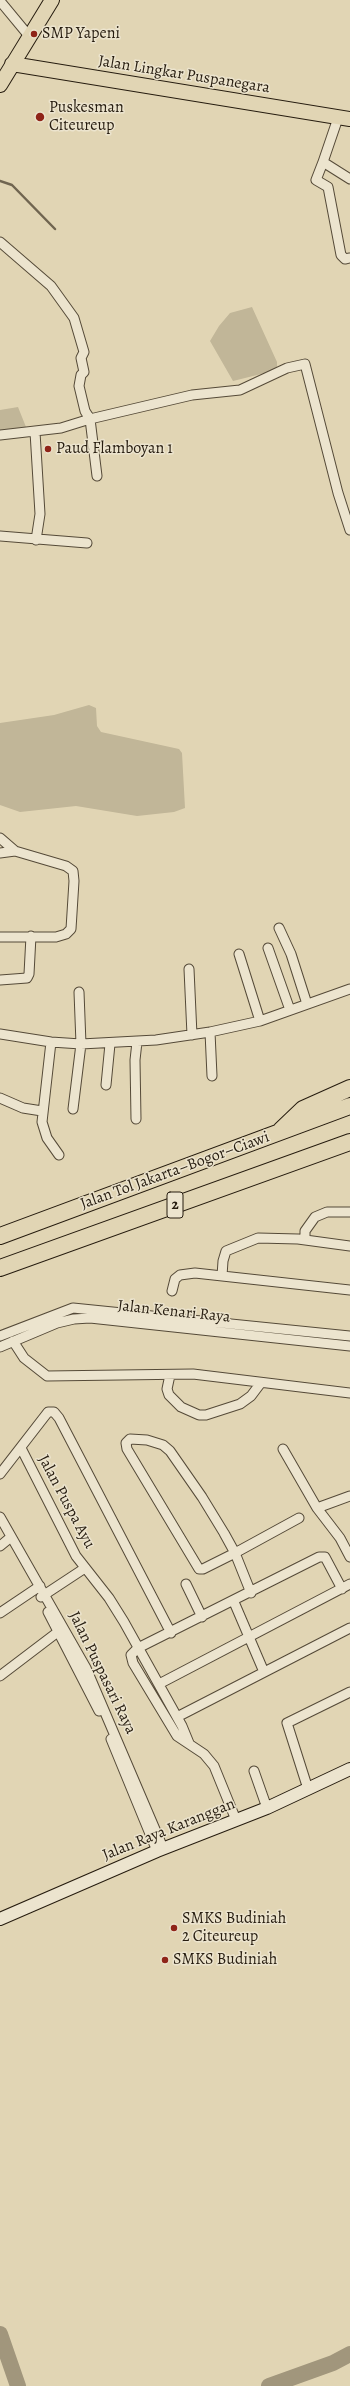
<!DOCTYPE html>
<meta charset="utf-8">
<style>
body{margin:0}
canvas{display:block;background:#e1d5b4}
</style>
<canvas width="350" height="2386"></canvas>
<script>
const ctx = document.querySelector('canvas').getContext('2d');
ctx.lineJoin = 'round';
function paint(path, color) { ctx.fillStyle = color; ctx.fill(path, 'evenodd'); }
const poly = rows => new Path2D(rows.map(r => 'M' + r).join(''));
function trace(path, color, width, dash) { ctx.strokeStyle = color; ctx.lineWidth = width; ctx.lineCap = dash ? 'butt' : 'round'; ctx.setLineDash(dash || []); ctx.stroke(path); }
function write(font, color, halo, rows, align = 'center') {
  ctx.font = font + ' Alegreya,serif'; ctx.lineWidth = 3; ctx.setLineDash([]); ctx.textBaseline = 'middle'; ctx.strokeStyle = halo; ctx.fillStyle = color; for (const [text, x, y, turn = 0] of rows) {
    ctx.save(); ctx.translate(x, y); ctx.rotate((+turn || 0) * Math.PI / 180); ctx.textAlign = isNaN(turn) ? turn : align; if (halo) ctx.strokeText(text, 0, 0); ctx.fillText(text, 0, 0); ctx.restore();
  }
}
paint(poly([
 [252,307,277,362,277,370,233,381,210,341,219,326,230,313],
 [18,407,26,427,0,430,0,410],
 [89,705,96,708,97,726,101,732,179,749,182,753,185,808,174,812,137,816,76,806,20,812,0,805,0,723,54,715]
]), '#c1b698');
trace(poly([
 [0,181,12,185,55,229]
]), '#706550', 2.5);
trace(poly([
 [0,2334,18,2386],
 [269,2386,333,2363,350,2354]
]), '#a1967c', 16);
const street = poly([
 [0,1,29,36],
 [338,118,323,162,350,179],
 [323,162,316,180,328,187,341,255,345,259,350,258],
 [0,242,51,286,74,318,84,352,81,358,84,372,81,375,79,386,85,411,90,419,97,476],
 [35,432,40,514,36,540],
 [0,435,61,428,90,419,192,395,240,390,287,368,305,364,338,493,350,530],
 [0,536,87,543],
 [0,838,15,851,66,866,73,871,74,881,71,929,66,934,56,937,0,937],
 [0,853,15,851],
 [279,928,291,954,307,1004],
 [268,948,290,1010],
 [239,954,260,1021],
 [189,969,192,1035],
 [0,980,27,978,29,974,31,936],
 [210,1032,212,1076],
 [0,1034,51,1042,81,1044,156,1040,210,1032,260,1021,350,989],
 [51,1042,42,1122,47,1138,59,1155],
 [106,1085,110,1044],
 [0,1098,23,1108,42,1111],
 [73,1109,81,1044,79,992],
 [136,1119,135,1060,137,1042],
 [305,1240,305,1231,315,1217,327,1212,350,1212],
 [222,1276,223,1261,226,1251,258,1238,298,1239,350,1246],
 [172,1291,175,1279,180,1275,195,1273,350,1290],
 [0,1336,73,1308,350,1336],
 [13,1341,24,1358,47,1376,193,1374,350,1393],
 [0,1347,57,1323,74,1319,90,1318,350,1346],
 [170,1375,167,1389,169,1395,181,1407,199,1415,206,1415,240,1404,251,1396,260,1384],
 [21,1448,76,1556,109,1598,124,1622,182,1726,189,1743],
 [283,1449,317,1508,340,1538,350,1557],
 [0,1474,48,1412,54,1412,59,1418,171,1633],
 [317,1508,350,1496],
 [0,1517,86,1668,163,1848],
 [0,1546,11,1537],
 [186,1584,202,1617],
 [251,1593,235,1553,224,1533,202,1497,170,1451,163,1445,147,1440,130,1439,126,1443,127,1449,199,1569,203,1569,235,1553,299,1518],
 [41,1597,85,1568],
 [234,1602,264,1672],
 [48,1612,99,1711],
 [0,1613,40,1586],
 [0,1676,63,1628],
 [159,1684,350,1584],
 [177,1717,350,1628],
 [111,1739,157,1851],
 [254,1771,267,1808],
 [308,1789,287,1723,350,1692],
 [236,1820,214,1766,204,1754,177,1736,133,1663,131,1655,138,1648,319,1557,325,1557,342,1589]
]);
const secondary = poly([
 [0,1919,157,1851,267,1808,350,1769]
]);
const primary = poly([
 [12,64,350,119],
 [0,85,52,0]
]);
const highway = poly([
 [281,1130,303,1109,350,1088],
 [0,1236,350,1106],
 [0,1268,350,1142]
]);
trace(street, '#554a38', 11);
trace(secondary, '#261c0f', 14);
trace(primary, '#261c0f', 16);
trace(highway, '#261c0f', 18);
trace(street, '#ece4ce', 9);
trace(secondary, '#ece4ce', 12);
trace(primary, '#e1d5b4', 14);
trace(highway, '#e1d5b4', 16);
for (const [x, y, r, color] of [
 [34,34,4,"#8f2418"],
 [40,117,5,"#8f2418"],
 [48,449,4,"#8f2418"],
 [174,1928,4,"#8f2418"],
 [165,1960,4,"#8f2418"]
]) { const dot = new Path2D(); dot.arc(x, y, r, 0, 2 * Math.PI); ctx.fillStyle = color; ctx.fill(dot); trace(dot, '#ece4ce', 1.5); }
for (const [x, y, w] of [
 [175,1205,16]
]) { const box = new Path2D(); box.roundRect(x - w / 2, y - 13, w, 26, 3); ctx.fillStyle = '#ece4ce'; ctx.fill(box); trace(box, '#261c0f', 1); }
write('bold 15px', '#261c0f', null, [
 ["2",175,1205]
]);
write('16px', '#261c0f', '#ece4ce', [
 ["SMP Yapeni",42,34],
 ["Puskesman",49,108],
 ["Citeureup",49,126],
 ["Paud Flamboyan 1",56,449],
 ["SMKS Budiniah",182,1919],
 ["2 Citeureup",182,1937],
 ["SMKS Budiniah",173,1960]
], 'left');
write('16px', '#261c0f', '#ece4ce', [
 ["Jalan Lingkar Puspanegara",184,75,9],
 ["Jalan Tol Jakarta–Bogor–Ciawi",175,1171,-20],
 ["Jalan Kenari Raya",174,1312,6],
 ["Jalan Puspa Ayu",66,1502,62],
 ["Jalan Puspasari Raya",102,1673,64],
 ["Jalan Raya Karanggan",169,1830,-22]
]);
</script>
